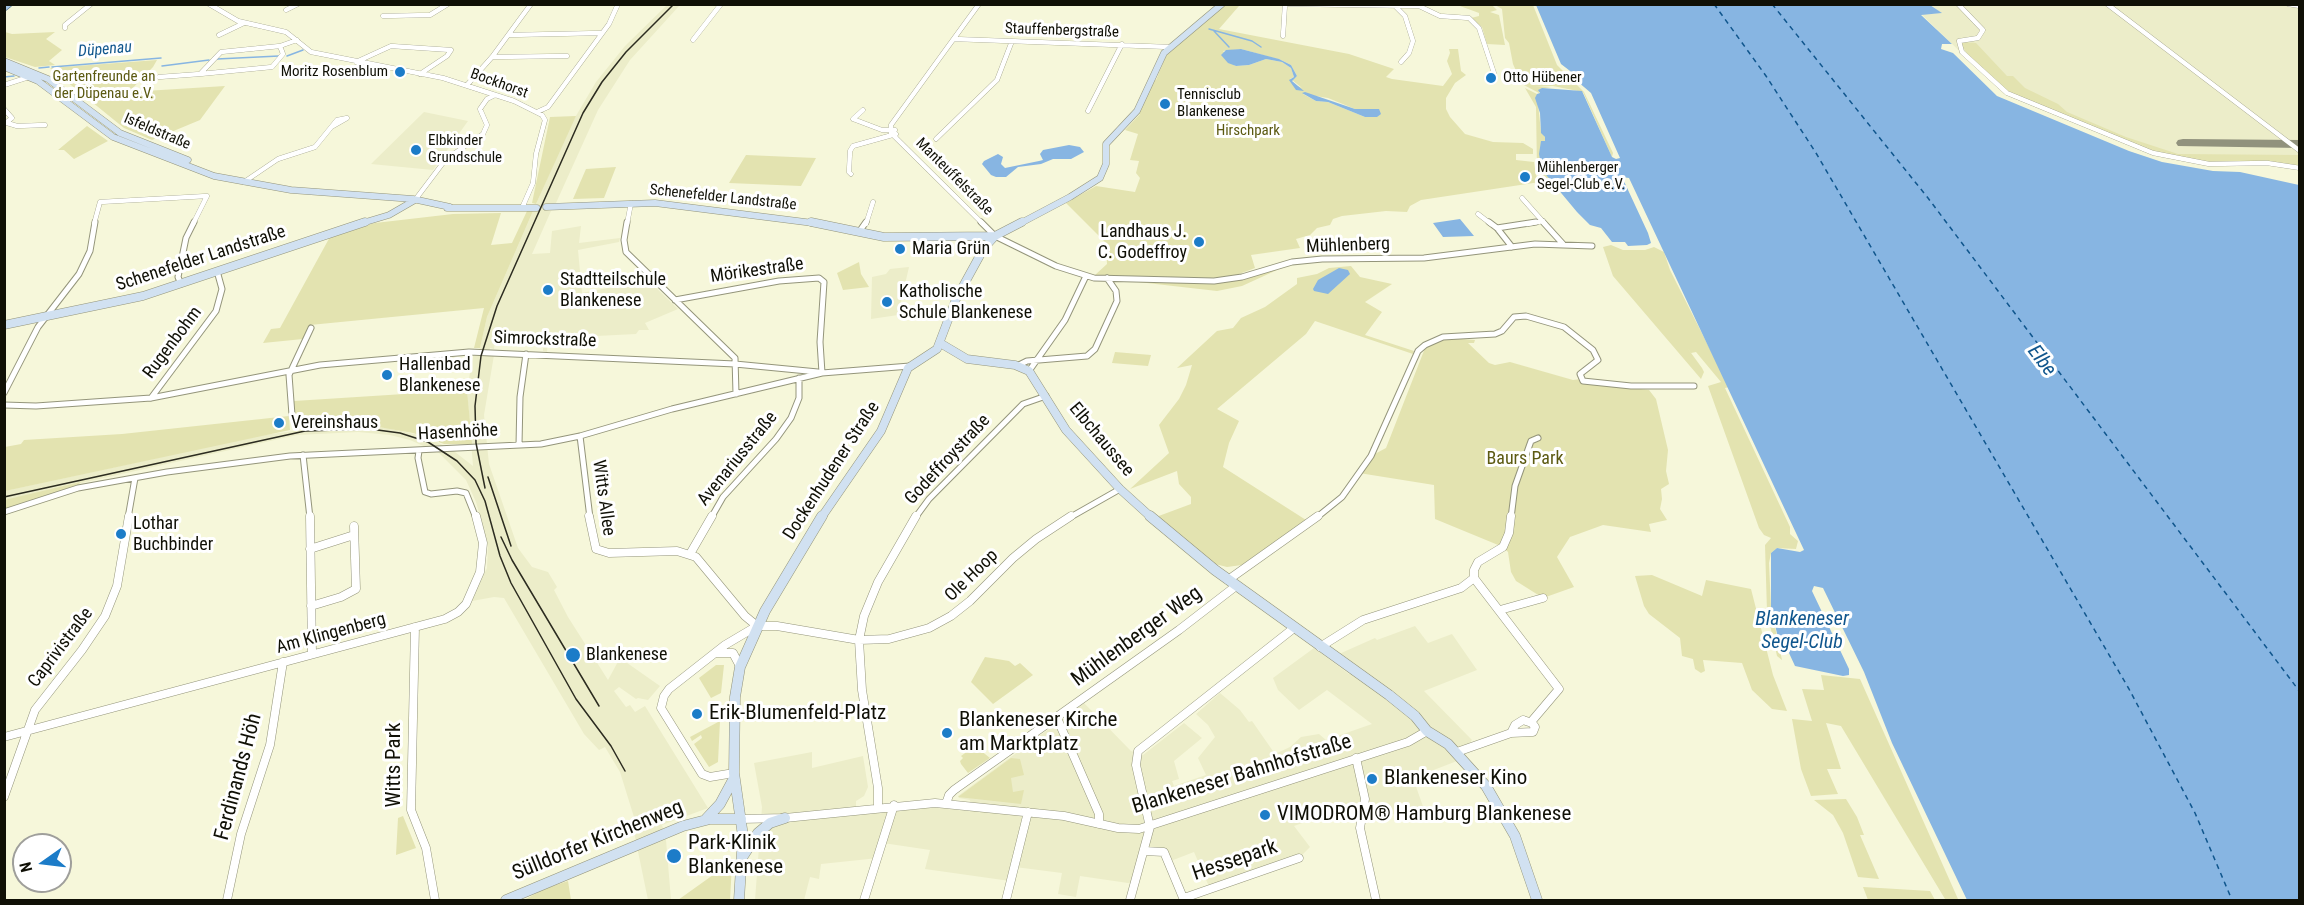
<!DOCTYPE html>
<meta charset="utf-8">
<style>
body{margin:0}
#map{position:relative;width:2304px;height:905px;overflow:hidden;background:#f6f7da;font-family:"Roboto Condensed",sans-serif}
canvas{display:block}
.frame{position:absolute;inset:0;border:6px solid #101006;pointer-events:none}
.north{position:absolute;left:12px;top:833px;width:60px;height:60px;box-sizing:border-box;background:#fff;border:2px solid #9f9f9b;border-radius:50%;rotate:256deg;font-size:16px;font-weight:700;line-height:24px;text-align:center;color:#101006}
.north::after{content:'';display:block;margin:auto;width:21px;height:27px;background:#1c7cc8;clip-path:polygon(50% 0,100% 100%,50% 72%,0 100%)}
</style>
<div id="map">
<canvas width="2304" height="905"></canvas>
<div class="frame"></div>
<div class="north">N</div>
</div>
<script>
const ctx = document.querySelector('canvas').getContext('2d');
ctx.lineJoin = 'round';
function paint(path, color) { ctx.fillStyle = color; ctx.fill(path, 'evenodd'); }
const poly = rows => new Path2D(rows.map(r => 'M' + r).join(''));
function trace(path, color, width, dash) { ctx.strokeStyle = color; ctx.lineWidth = width; ctx.lineCap = dash ? 'butt' : 'round'; ctx.setLineDash(dash || []); ctx.stroke(path); }
function write(font, color, halo, rows, align = 'center') {
  ctx.font = font + ' "Roboto Condensed",sans-serif'; ctx.lineWidth = 6; ctx.setLineDash([]); ctx.textBaseline = 'middle'; ctx.strokeStyle = halo; ctx.fillStyle = color; for (const [text, x, y, turn = 0] of rows) {
    ctx.save(); ctx.translate(x, y); ctx.rotate((+turn || 0) * Math.PI / 180); ctx.textAlign = isNaN(turn) ? turn : align; if (halo) ctx.strokeText(text, 0, 0); ctx.fillText(text, 0, 0); ctx.restore();
  }
}
paint(poly([
 [1930,4,2299,5,2299,169,2265,164,2213,166,2156,155,2004,94,1921,14,1941,13],
 [667,5,680,5,630,60,598,110,556,203,548,204,545,210,551,211,532,254,550,253,552,231,581,226,579,243,620,238,619,242,578,250,582,293,648,280,678,309,645,323,649,330,639,330,636,334,596,336,569,334,548,338,547,352,543,351,543,334,496,333,494,349,490,348,488,355,494,355,484,415,489,464,518,548,532,567,548,572,557,587,554,590,568,617,608,680,620,658,660,686,648,700,638,698,636,699,619,687,614,691,626,707,630,705,635,712,645,706,708,808,662,825,666,840,671,900,648,900,634,832,638,830,620,772,605,747,599,750,584,734,504,598,494,597,472,601,487,568,488,544,476,502,466,480,439,453,410,440,390,435,358,432,297,435,5,500,4,491,263,435,341,425,388,428,428,437,455,452,473,466,467,390,473,356,478,356,487,317,506,273,533,211,538,205,536,204,570,126,596,82,625,46],
 [424,112,468,121,433,170,371,164],
 [909,267,898,315,871,319,872,277,886,274,890,269],
 [1415,626,1428,643,1452,634,1477,670,1424,691,1472,740,1457,761,1413,778,1426,815,1381,814,1349,806,1294,826,1310,847,1299,858,1210,889,1194,852,1168,862,1164,852,1145,851,1135,884,1080,876,1076,897,1058,894,1062,873,1015,867,1010,881,925,869,930,850,883,843,878,858,821,864,819,879,810,877,804,900,755,900,762,807,754,763,812,752,812,768,863,756,868,787,864,796,856,801,856,813,929,807,967,811,970,800,959,798,958,796,1084,703,1131,751,1143,755,1184,723,1202,738,1174,761,1179,779,1172,781,1174,786,1206,775,1198,758,1215,737,1208,725,1196,714,1220,693,1240,710,1249,722,1252,721,1275,754,1290,747,1301,737,1319,734,1326,740,1372,724,1327,690,1299,710,1278,690,1273,678,1314,648,1349,674,1358,668,1339,654,1375,638,1377,640]
]), '#ecedc9');
paint(poly([
 [1222,4,1239,6,1219,29,1349,54,1394,69,1386,77,1392,79,1443,86,1452,74,1447,61,1450,53,1449,49,1458,49,1461,71,1466,75,1455,83,1446,98,1446,109,1450,117,1465,134,1493,142,1523,143,1533,149,1533,154,1516,154,1516,160,1534,162,1536,175,1540,182,1421,200,1410,206,1407,212,1386,211,1342,216,1333,219,1330,225,1317,228,1310,235,1296,239,1300,248,1251,255,1255,268,1231,277,1210,278,1095,275,1107,264,1106,243,1066,203,1096,186,1135,192,1140,178,1136,173,1139,161,1130,160,1138,134,1125,130,1140,114,1136,113,1152,80,1156,80,1166,56],
 [1241,49,1281,60,1291,65,1297,76,1292,80,1302,88,1293,84,1290,79,1294,77,1291,68,1282,62,1266,59,1249,65,1235,66,1223,51],
 [1303,94,1328,98,1355,109,1379,109,1377,117,1365,117,1328,102,1316,101],
 [1465,4,1492,5,1497,10,1490,12,1499,15,1505,45,1487,44,1482,27,1471,18,1479,16,1479,13,1460,6],
 [1495,5,1533,5,1557,65,1584,92,1613,153,1612,157,1583,92,1553,86,1535,86,1551,87,1540,89,1539,93,1522,84,1513,64,1509,43,1505,38,1502,9],
 [5,32,12,34,55,32,46,39,62,50,49,61,55,65,35,67,5,57],
 [1964,42,1976,43,2007,76,2013,76,2025,88,2058,104,2067,112,2126,137,2178,154,2299,155,2299,168,2259,162,2219,164,2161,154,2008,93,1968,55,1960,43],
 [157,60,153,67,129,92,225,86,200,120,152,140,124,128,50,68],
 [1525,88,1537,94,1541,132,1545,137,1545,141,1541,141,1541,165,1550,179,1542,179,1537,169,1536,107],
 [576,116,536,204,532,203,550,117],
 [87,126,108,141,74,159,64,150,58,150],
 [746,155,816,158,801,186,729,183],
 [616,167,604,198,573,199,586,169],
 [527,211,533,211,487,317,480,348,474,348,484,308,310,325,303,339,263,343,271,329,280,328,331,235,375,223,453,214,501,213,491,245,512,243],
 [1611,245,1623,250,1645,250,1654,247,1664,252,1670,270,1729,387,1725,388,1790,527,1790,534,1798,541,1796,549,1777,548,1771,553,1769,563,1771,608,1782,660,1777,656,1767,612,1765,545,1771,538,1764,535,1759,528,1708,386,1721,382,1696,352,1691,353,1686,346,1702,368,1704,372,1701,379,1613,276,1603,247],
 [859,262,861,274,869,287,843,290,837,273],
 [1275,266,1277,270,1242,286,1217,291,1138,282,1110,282,1107,278,1227,280],
 [1351,266,1360,277,1392,284,1365,302,1382,312,1365,335,1414,351,1413,354,1315,321,1306,334,1217,409,1239,421,1229,443,1223,467,1306,520,1242,565,1227,567,1215,564,1156,517,1191,504,1191,497,1179,484,1177,471,1130,489,1169,453,1159,425,1179,399,1186,385,1192,365,1177,368,1217,331,1233,328,1241,318,1265,307,1297,284,1297,278,1317,274,1329,268],
 [1460,336,1462,339,1475,340,1474,343,1468,343,1489,363,1495,365,1510,362,1573,380,1581,379,1585,382,1649,390,1656,399,1668,450,1666,471,1669,484,1661,489,1662,499,1660,509,1667,520,1649,524,1651,532,1603,525,1570,537,1557,557,1574,587,1543,598,1516,581,1511,572,1508,552,1503,547,1435,519,1434,485,1359,473,1371,456,1386,448,1427,343,1443,337],
 [1115,352,1151,355,1148,366,1112,363],
 [467,390,472,444,444,444,413,433,367,425,341,425,296,429,294,401],
 [289,416,290,430,5,491,5,447,21,444,24,440,122,434],
 [81,482,78,485,5,509,4,500],
 [1652,575,1702,596,1706,580,1751,589,1773,675,1787,711,1772,709,1752,690,1742,663,1703,660,1705,671,1701,673,1695,669,1693,659,1682,656,1680,638,1649,614,1644,606,1635,576],
 [985,657,1009,661,1015,666,1020,663,1033,675,993,704,971,682],
 [716,665,724,665,721,693,711,698,699,678],
 [1821,675,1860,679,1958,899,1945,899,1841,726,1826,723,1841,769,1827,769,1838,794,1811,796,1801,769,1792,719,1812,721,1802,689,1824,690],
 [720,721,718,762,709,767,694,744,702,738,701,735,692,741,690,737],
 [972,748,980,750,990,758,968,773,961,764,960,761,963,758,961,756],
 [1011,758,1020,759,1024,775,1011,778,1013,792,1024,790,1021,804,958,797],
 [1846,799,1857,817,1864,835,1860,835,1879,879,1858,877,1843,833,1833,815,1814,800],
 [403,816,416,848,396,855,398,818],
 [732,864,730,900,678,900,727,865],
 [568,881,571,900,524,900,544,889],
 [1863,887,1930,891,1935,900,1868,900]
]), '#e3e3b0');
paint(poly([
 [1536,5,1930,5,1942,13,1921,15,1952,44,1942,44,1941,49,1953,53,1997,96,2129,151,2162,162,2213,171,2240,172,2299,185,2299,900,1967,900,1892,743,1864,672,1823,588,1814,586,1812,591,1849,669,1849,675,1843,676,1795,666,1789,653,1783,651,1780,646,1771,608,1771,553,1777,548,1800,552,1804,550,1629,178,1622,177,1648,233,1651,243,1647,245,1628,246,1625,242,1612,242,1601,228,1590,225,1577,212,1542,170,1539,154,1541,141,1545,141,1545,137,1541,133,1540,113,1535,98,1537,94,1540,93,1538,90,1542,88,1582,91,1612,157,1616,159,1620,158,1591,93,1577,81,1574,74,1561,64],
 [1241,49,1279,59,1291,65,1297,76,1292,81,1304,91,1296,90,1289,80,1294,77,1291,68,1282,62,1266,59,1249,65,1236,66,1228,63,1221,55,1226,50],
 [1305,92,1355,109,1379,109,1381,114,1377,117,1365,117,1328,102,1316,101,1302,93],
 [1069,145,1080,147,1084,152,1071,159,1053,159,1041,164,1018,167,1006,177,996,177,991,175,982,164,984,161,998,154,1003,157,1001,164,1005,168,1039,161,1043,160,1040,154,1043,150],
 [1460,219,1474,236,1443,237,1433,223],
 [1339,268,1348,270,1350,274,1328,294,1314,291,1313,289,1318,280]
]), '#87b5e2');
trace(poly([
 [1209,29,1252,41,1261,47],
 [1214,31,1229,47],
 [287,56,303,50],
 [217,59,279,56],
 [162,66,209,60],
 [52,67,161,58],
 [39,68,49,67],
 [4,77,14,76]
]), '#87b5e2', 1.5);
trace(poly([
 [1714,4,1766,76,1816,153,2129,689,2195,813,2232,900],
 [1772,4,1928,198,2300,692]
]), '#10568d', 1.5, [5, 4.5]);
paint(poly([
 [2183,139,2300,140,2300,148,2178,146,2176,143,2178,140,2183,139]
]), '#91927d');
const streetFar2 = poly([
 [209,4,238,21,286,32,311,52,443,78,514,101,542,115,545,120,536,154,533,183,522,208],
 [979,4,891,125,891,133,983,224],
 [1286,4,1419,6,1440,16,1469,18,1479,28,1494,73,1492,76],
 [1958,4,1983,30,1978,38,1959,41,1962,52,2007,93,2153,153,2209,164,2267,163,2300,168],
 [2107,4,2300,151],
 [2288,4,2300,6],
 [1395,6,1405,16,1413,41,1409,53,1401,62],
 [286,10,298,4],
 [383,16,430,15,448,4],
 [65,28,65,25,91,4],
 [219,35,244,23],
 [509,35,601,33],
 [1283,36,1285,4],
 [954,39,1170,47],
 [693,40,721,4],
 [280,46,283,54,272,67,200,74,221,52,280,46],
 [280,46,297,40],
 [492,57,567,56],
 [356,62,391,46,451,50,447,56,420,74],
 [159,77,200,74],
 [4,85,32,76],
 [467,85,492,57,531,4],
 [4,109,12,118,4,124],
 [863,110,853,119,882,130,895,130],
 [1088,111,1122,44],
 [537,112,548,107,609,24,618,4],
 [7,123,17,126,45,125],
 [936,139,997,80,1012,41],
 [851,174,849,172,850,151,853,146,896,134],
 [244,182,278,159,315,147,337,120,347,118,333,126],
 [1522,198,1545,224],
 [415,200,446,159,483,134,487,125,480,109,487,99,495,95],
 [1478,214,1491,224],
 [94,224,100,202,207,196,193,224],
 [627,224,631,203],
 [866,224,873,202],
 [1527,224,1543,221]
]);
const streetFar1 = poly([
 [627,222,624,240,626,252,735,358,736,394],
 [981,222,995,236,1056,266,1094,278,1214,281,1242,277,1292,262,1322,259,1424,258,1535,244,1592,246],
 [1489,222,1497,228,1512,247],
 [1543,222,1563,244],
 [1497,228,1536,222],
 [859,232,866,222],
 [181,284,178,277,186,238,194,222],
 [675,300,779,281,819,278,824,282,820,342,822,373],
 [1017,366,1027,361,1087,356,1095,349,1117,301,1116,291,1107,278],
 [1029,371,1065,320,1086,276],
 [4,393,38,327,79,274,90,251,95,222],
 [151,398,216,311,222,289,217,271],
 [4,405,36,406,151,398,320,365,469,352,735,364,818,372],
 [292,415,289,375,311,328],
 [580,436,590,518],
 [519,445,520,397,526,354],
 [419,451,418,458,425,492,431,494,457,491,466,493,476,518],
 [303,455,310,518],
 [4,512,78,488,167,472,290,456,541,444,580,436,672,409,822,373,910,366],
 [128,518,135,478],
 [711,518,723,497,776,439,791,418,799,398,799,378],
 [915,518,929,499,1023,404,1046,396],
 [1069,518,1120,489],
 [1316,518,1342,497,1371,456,1418,351,1425,345,1443,337,1495,334,1502,331,1514,317,1526,316,1564,327,1593,350,1598,360,1580,374,1583,381,1631,386,1694,386],
 [1511,518,1515,486,1531,441,1538,438]
]);
const street = poly([
 [310,516,312,654],
 [589,516,596,549,609,553,677,551,696,557,745,616,757,626],
 [1511,516,1509,533,1503,547,1478,562,1474,570,1474,578,1559,689,1531,722],
 [310,549,354,535],
 [690,554,712,516],
 [1228,580,1318,516],
 [311,606,341,597,356,589,354,526],
 [1500,610,1543,598],
 [415,627,411,810,426,848,435,900],
 [1320,647,1363,620,1461,588,1474,578],
 [717,653,733,653,740,666],
 [1057,718,1099,814,1099,824],
 [1523,720,1532,723,1535,727,1533,732,1511,733,1515,725,1523,720],
 [4,737,445,619,458,612,466,604,480,572,483,543,476,516],
 [1457,752,1511,733],
 [1356,758,1365,799,1360,828,1376,900],
 [734,773,710,777,702,774,661,708,664,696,669,689,725,645,757,626,777,626,859,640,889,639,929,628,951,616,970,601,1013,558,1036,539,1071,516],
 [4,797,35,710,82,650,105,616,117,586,129,516],
 [946,804,949,795,954,790,1179,630,1236,586],
 [878,807,878,788,862,690,859,640,864,616,878,582,916,516],
 [741,819,785,818,935,803,1064,816,1118,828,1139,829,1408,742,1427,731],
 [1144,851,1164,852,1184,900],
 [1184,898,1299,858],
 [227,900,241,834,270,745,283,662],
 [864,900,894,805],
 [1006,900,1028,812],
 [1130,900,1150,827,1136,765,1138,751,1294,628]
]);
const secondaryFar2 = poly([
 [4,61,48,79,120,133,188,160],
 [4,67,38,81,113,137,214,176,291,190,413,199,450,207],
 [546,207,655,203,821,224],
 [447,208,537,208],
 [359,224,389,215,415,200],
 [1019,224,1070,197,1100,178,1106,164,1106,144,1137,111,1164,53,1222,4]
]);
const secondaryFar1 = poly([
 [811,222,884,237,995,236],
 [4,325,143,296,365,222],
 [940,343,967,359,1015,365,1029,371,1066,430,1120,489,1152,518],
 [821,518,881,431,908,368,937,349,956,299,984,248,995,236,1022,222]
]);
const secondary = poly([
 [1150,516,1215,570,1389,695,1415,716,1427,731,1448,744,1486,786,1515,836,1537,900],
 [706,819,720,804,734,778],
 [743,856,758,833,770,823,785,818],
 [506,900,683,826,710,819,741,819],
 [739,900,743,836,734,773,735,697,740,667,765,611,822,516]
]);
const primary = poly([
 [4,8,9,4]
]);
trace(streetFar2, '#94957b', 5);
trace(streetFar1, '#94957b', 7);
trace(street, '#94957b', 9);
trace(secondaryFar2, '#94957b', 7);
trace(secondaryFar1, '#94957b', 9);
trace(secondary, '#94957b', 11);
trace(primary, '#486b89', 7);
trace(streetFar2, '#fff', 4.5);
trace(streetFar1, '#fff', 5);
trace(street, '#fff', 8);
trace(secondaryFar2, '#d1e1f1', 6);
trace(secondaryFar1, '#d1e1f1', 8);
trace(secondary, '#d1e1f1', 10);
trace(primary, '#a3c4e2', 6);
trace(poly([
 [488,477,511,546],
 [485,488,476,443,475,406,481,356,497,306,583,113,602,82,626,52,674,4],
 [4,497,305,431,370,429,400,433,428,442,457,461,475,480,485,501,500,556,511,583,576,699,611,746,625,771],
 [501,537,512,560,599,706]
]), '#2c2c20', 1.5);
for (const [x, y, r, color] of [
 [400,72,6,"#1c7cc8"],
 [1491,78,6,"#1c7cc8"],
 [1165,104,6,"#1c7cc8"],
 [416,150,6,"#1c7cc8"],
 [1525,177,6,"#1c7cc8"],
 [1199,242,6,"#1c7cc8"],
 [900,249,6,"#1c7cc8"],
 [548,290,6,"#1c7cc8"],
 [887,302,6,"#1c7cc8"],
 [387,375,6,"#1c7cc8"],
 [279,423,6,"#1c7cc8"],
 [121,534,6,"#1c7cc8"],
 [573,655,8,"#1c7cc8"],
 [697,714,6,"#1c7cc8"],
 [947,733,6,"#1c7cc8"],
 [1372,779,6,"#1c7cc8"],
 [1265,815,6,"#1c7cc8"],
 [674,856,8,"#1c7cc8"]
]) { const dot = new Path2D(); dot.arc(x, y, r, 0, 2 * Math.PI); ctx.fillStyle = color; ctx.fill(dot); trace(dot, '#fff', 2); }
write('15px', '#101006', '#fff', [
 ["Stauffenbergstraße",1062,31,2],
 ["Bockhorst",499,84,20],
 ["Isfeldstraße",157,132,23],
 ["Manteuffelstraße",954,177,45],
 ["Schenefelder Landstraße",723,198,6]
]);
write('15px', '#101006', '#fff', [
 ["Moritz Rosenblum",388,72,"right"],
 ["Otto Hübener",1503,78],
 ["Tennisclub",1177,95],
 ["Blankenese",1177,112],
 ["Elbkinder",428,141],
 ["Grundschule",428,158],
 ["Mühlenberger",1537,168],
 ["Segel-Club e.V.",1537,185]
], 'left');
write('15px', '#5c5a12', '#fff', [
 ["Gartenfreunde an",104,77],
 ["der Düpenau e.V.",104,94],
 ["Hirschpark",1248,131]
]);
write('italic 16px', '#10568d', '#fff', [
 ["Düpenau",105,50,-5]
]);
write('18px', '#101006', '#fff', [
 ["Landhaus J.",1187,232,"right"],
 ["C. Godeffroy",1187,253,"right"],
 ["Maria Grün",912,249],
 ["Stadtteilschule",560,280],
 ["Blankenese",560,301],
 ["Katholische",899,292],
 ["Schule Blankenese",899,313],
 ["Hallenbad",399,365],
 ["Blankenese",399,386],
 ["Vereinshaus",291,423],
 ["Lothar",133,524],
 ["Buchbinder",133,545],
 ["Blankenese",586,655]
], 'left');
write('18px', '#101006', '#fff', [
 ["Mühlenberg",1348,246,-2],
 ["Schenefelder Landstraße",201,259,-18],
 ["Mörikestraße",757,271,-8],
 ["Simrockstraße",545,340,2],
 ["Rugenbohm",173,343,-53],
 ["Hasenhöhe",458,433,-3],
 ["Elbchaussee",1101,440,50],
 ["Avenariusstraße",738,459,-51],
 ["Godeffroystraße",948,460,-47],
 ["Dockenhudener Straße",832,471,-57],
 ["Witts Allee",603,498,82],
 ["Ole Hoop",972,576,-44],
 ["Am Klingenberg",331,634,-15],
 ["Caprivistraße",61,648,-53]
]);
write('18px', '#5c5a12', '#fff', [
 ["Baurs Park",1525,459]
]);
write('italic 20px', '#10568d', '#fff', [
 ["Elbe",2041,361,53],
 ["Blankeneser",1802,620],
 ["Segel-Club",1802,643]
]);
write('21px', '#101006', '#fff', [
 ["Mühlenberger Weg",1137,637,-36],
 ["Witts Park",395,765,-90],
 ["Blankeneser Bahnhofstraße",1242,775,-17],
 ["Ferdinands Höh",239,777,-75],
 ["Sülldorfer Kirchenweg",598,841,-22],
 ["Hessepark",1235,861,-19]
]);
write('21px', '#101006', '#fff', [
 ["Erik-Blumenfeld-Platz",709,714],
 ["Blankeneser Kirche",959,721],
 ["am Marktplatz",959,745],
 ["Blankeneser Kino",1384,779],
 ["VIMODROM® Hamburg Blankenese",1277,815],
 ["Park-Klinik",688,844],
 ["Blankenese",688,868]
], 'left');
</script>
